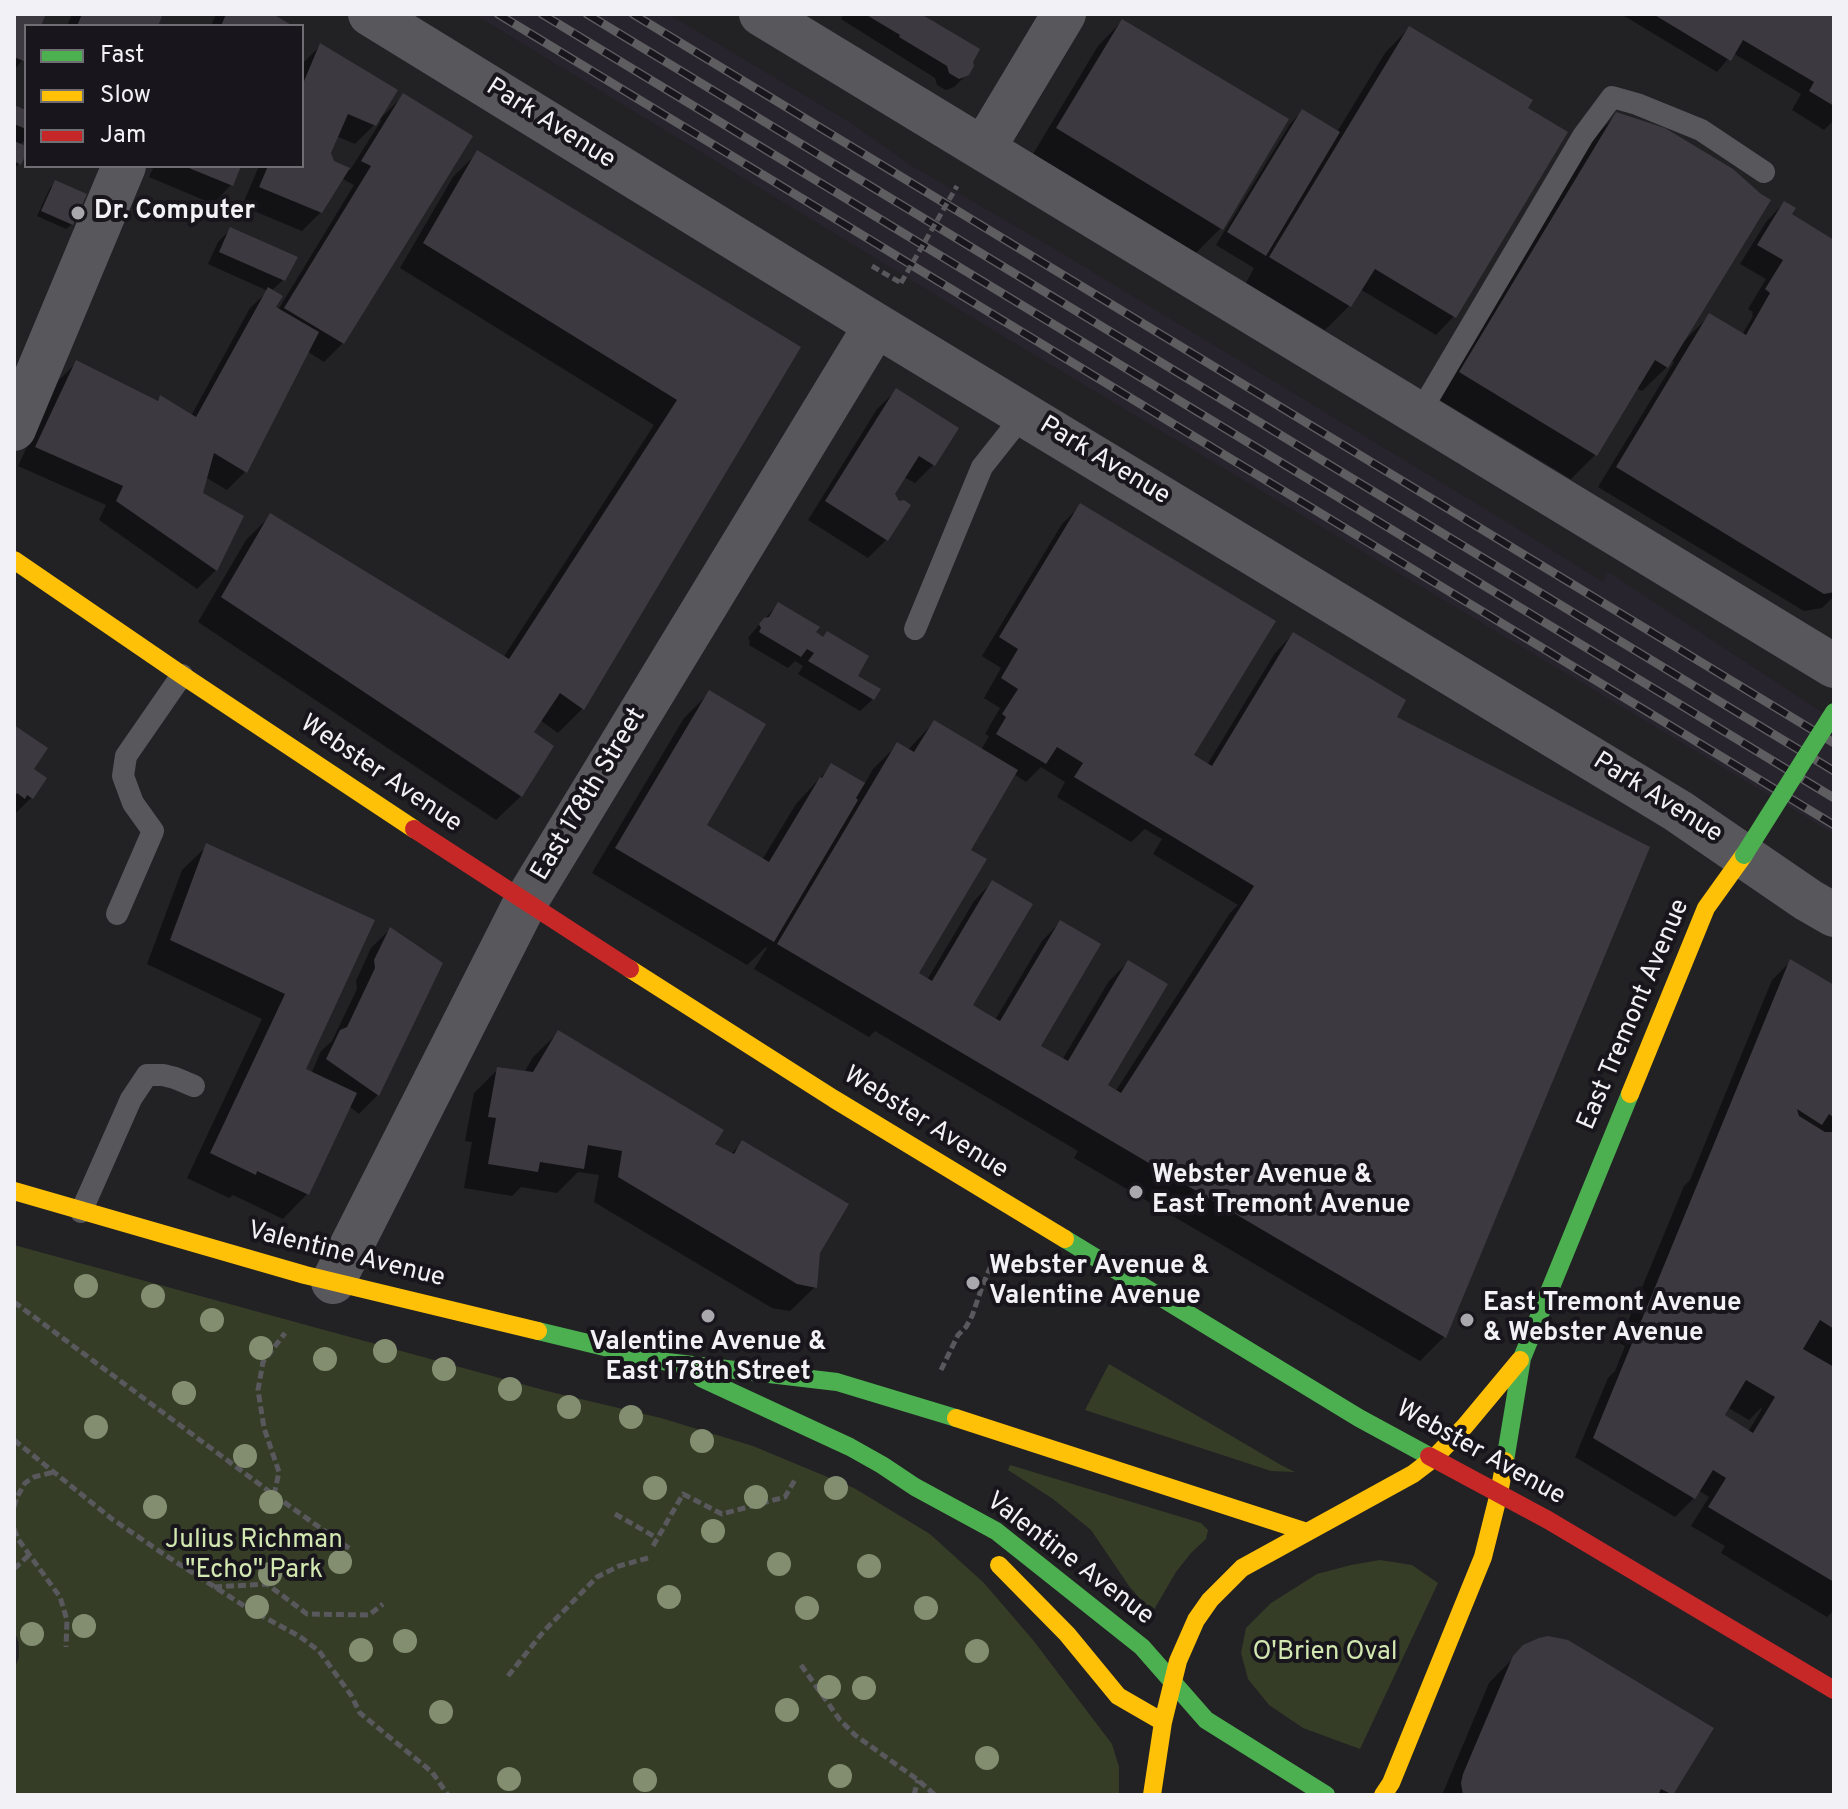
<!DOCTYPE html>
<style>
body{margin:0}
#map{position:relative;width:1848px;height:1809px;overflow:hidden;background:#222124;font-family:Overpass,sans-serif}
canvas{display:block}
.frame{position:absolute;inset:0;border:16px solid #f2f1f5;pointer-events:none}
.legend{position:absolute;left:24px;top:24px;width:280px;height:144px;box-sizing:border-box;background:#18161c;border:2px solid #6f6e73;margin:0;padding:10px 14px;list-style:none;font-size:24px;color:#f2f1f5}
.legend li{display:flex;align-items:center;gap:16px;height:40px}
.legend b{width:40px;border:2px solid #6f6e73}
</style>
<div id="map">
<canvas width="1848" height="1809"></canvas>
<div class="frame"></div>
<ul class="legend">
<li><b style="height:10px;background:#4caf50"></b>Fast</li>
<li><b style="height:10px;background:#ffc107"></b>Slow</li>
<li><b style="height:10px;background:#c62828"></b>Jam</li>
</ul>
</div>
<script>
const ctx = document.querySelector('canvas').getContext('2d');
ctx.lineJoin = 'round';
function paint(path, color) { ctx.fillStyle = color; ctx.fill(path, 'evenodd'); }
const poly = rows => new Path2D(rows.map(r => 'M' + r).join(''));
function trace(path, color, width, dash) { ctx.strokeStyle = color; ctx.lineWidth = width; ctx.lineCap = dash ? 'butt' : 'round'; ctx.setLineDash(dash || []); ctx.stroke(path); }
function write(font, color, halo, rows, align = 'center') {
  ctx.font = font + ' Overpass,sans-serif'; ctx.lineWidth = 8; ctx.setLineDash([]); ctx.textBaseline = 'middle'; ctx.strokeStyle = halo; ctx.fillStyle = color; for (const [text, x, y, turn = 0] of rows) {
    ctx.save(); ctx.translate(x, y); ctx.rotate((+turn || 0) * Math.PI / 180); ctx.textAlign = isNaN(turn) ? turn : align; if (halo) ctx.strokeText(text, 0, 0); ctx.fillText(text, 0, 0); ctx.restore();
  }
}
paint(poly([
 [474,14,668,14,851,123,912,166,1058,251,1510,524,1603,582,1608,572,1834,720,1834,834,1008,339]
]), '#27242e');
paint(poly([
 [14,1245,551,1392,661,1418,753,1446,854,1488,930,1534,984,1583,1033,1640,1112,1744,1119,1767,1119,1795,14,1795,14,1670,19,1657,19,1643,14,1630],
 [1109,1364,1281,1465,1295,1472,1271,1471,1085,1410],
 [1010,1465,1201,1523,1208,1530,1206,1539,1191,1553,1176,1572,1152,1613,1129,1586,1091,1530,1053,1499,1008,1470],
 [1380,1560,1412,1565,1438,1583,1360,1749,1303,1728,1269,1705,1248,1679,1241,1653,1246,1628,1271,1603,1317,1574,1351,1565]
]), '#353d27');
paint(poly([
 [14,14,44,14,39,26,26,26,26,56,14,70],
 [72,14,160,14,155,26,67,26],
 [216,14,269,14,289,26,211,26],
 [844,14,917,14,967,74,954,87,946,90,937,85,935,78,841,19],
 [1621,14,1834,14,1834,120,1824,130,1792,110,1801,94,1733,53,1717,72],
 [1122,21,1221,228,1196,253,1033,154,1098,46],
 [1409,28,1525,108,1454,316,1436,335,1360,289,1349,306,1325,330,1246,283,1254,268,1216,245,1290,124,1302,111,1337,132,1385,53],
 [321,45,379,120,403,96,343,343,324,362,307,351,245,472,227,490,205,477,200,494,241,517,216,570,197,589,99,520,106,505,18,466,58,381,76,363,156,402,160,397,191,416,250,308,268,291,208,264,218,242,230,230,283,280,271,291,274,307,278,310,354,185,341,178,321,212,302,231,242,206,259,166,302,166,302,64],
 [379,120,381,121,350,170,332,162,329,153,336,136,355,144],
 [14,107,26,112,26,139,19,145,26,148,20,163,14,169],
 [1616,115,1685,340,1710,315,1742,335,1753,316,1752,315,1753,312,1748,309,1766,279,1740,264,1766,222,1784,203,1789,215,1834,242,1834,596,1822,608,1804,611,1598,487,1674,362,1673,361,1642,391,1636,388,1595,455,1571,479,1435,397,1592,139],
 [477,153,798,347,583,708,558,733,540,720,532,733,521,796,496,820,198,622,246,540,270,516,503,658,654,425,400,268,453,177],
 [154,166,239,166,231,185,213,204,149,177],
 [56,182,72,224,66,229,37,216,50,188],
 [896,391,933,465,915,483,904,477,893,494,887,539,868,558,808,520,877,409],
 [1081,505,1191,756,1207,765,1275,653,1293,634,1394,717,1444,1337,1420,1361,1074,1158,1078,1151,875,1031,869,1037,754,969,767,948,766,947,747,965,592,873,684,718,709,693,704,825,762,860,796,804,832,765,864,785,873,769,898,744,908,750,934,722,981,750,989,736,985,734,1000,708,984,698,1001,668,982,656,1062,524],
 [1041,767,1065,782,1057,797,1131,842,1145,829,1162,839,1153,854,1238,905,1230,913,1115,1092,1106,1086,1128,962,1109,981,1062,1060,1039,1046,1060,922,1042,941,995,1020,970,1006,992,882,974,901,927,980,912,981,968,850,1014,774,1026,782],
 [778,604,814,633,855,677,873,699,860,711,798,674,803,666,795,661,788,668,749,645,750,642,748,638,752,633],
 [14,727,31,769,44,779,31,798,14,815],
 [207,846,373,921,304,1070,311,1074,321,1051,332,1041,357,989,356,981,371,948,390,929,440,964,378,1095,359,1114,349,1106,307,1194,283,1219,233,1195,229,1198,187,1178,262,1019,147,964,182,870],
 [1790,962,1834,988,1834,1610,1827,1617,1721,1553,1725,1546,1691,1526,1709,1497,1698,1490,1694,1498,1675,1517,1575,1457,1608,1378,1615,1371,1625,1346,1619,1343,1684,1186,1690,1180,1772,980],
 [1727,1407,1749,1420,1761,1408,1762,1409,1748,1432,1723,1414],
 [558,1033,713,1144,730,1155,742,1143,818,1252,815,1287,790,1311,772,1308,594,1202,599,1175,578,1172,557,1193,521,1187,512,1196,464,1188,472,1142,465,1141,474,1093,498,1069,524,1073,533,1057],
 [1525,1646,1711,1729,1671,1795,1442,1795,1489,1683]
]), '#0007');
paint(poly([
 [14,14,46,14,41,26,26,26,26,62,14,57],
 [82,14,163,14,158,26,77,26],
 [226,14,273,14,293,26,221,26],
 [865,14,921,14,980,49,973,62,974,66,969,75,959,79,949,73,947,66,899,37,900,35],
 [1653,14,1834,14,1834,106,1809,91,1814,82,1743,40,1731,61],
 [1122,19,1289,119,1223,230,1056,128],
 [1409,26,1533,100,1528,108,1568,132,1456,318,1375,269,1351,307,1269,257],
 [320,43,398,90,376,126,348,114,331,153,334,161,350,168,322,213,259,187,268,166,302,166,302,86],
 [403,93,473,136,344,344,284,308,371,166,361,161],
 [14,105,26,110,26,129,14,124],
 [1302,109,1340,132,1266,256,1227,232],
 [1616,112,1665,128,1733,169,1761,194,1771,200,1668,368,1655,360,1597,456,1459,372],
 [14,141,26,146,26,154,21,165,14,161],
 [477,150,801,347,584,710,560,693,534,732,554,746,522,797,221,597,270,513,509,659,677,400,423,243],
 [184,166,241,166,233,186],
 [55,180,87,194,73,225,41,211],
 [1784,201,1796,208,1792,214,1834,240,1834,592,1824,594,1616,467,1709,313,1746,335,1770,293,1765,289,1783,260,1757,245],
 [230,227,298,257,285,281,219,252],
 [268,287,283,296,276,307,319,332,247,473,214,453,203,493,244,516,217,571,116,501,123,486,35,447,76,360,158,401,160,395,196,417],
 [896,388,959,428,935,466,919,456,895,494,899,501,904,500,911,505,888,541,825,501],
 [1080,503,1276,621,1194,755,1212,766,1293,632,1406,700,1397,717,1650,847,1446,1338,777,944,897,742,914,752,934,720,1018,770,971,850,987,859,919,973,932,981,992,880,1033,904,973,1005,986,1013,1000,1021,1060,920,1101,944,1041,1046,1068,1061,1128,960,1168,984,1108,1085,1121,1093,1254,886,1074,777,1083,763,1057,747,1046,764,996,734,1006,717,1002,714,1018,689,1001,678,1018,649,999,637],
 [778,602,820,627,816,632,823,637,827,631,869,656,858,676,881,689,874,700,808,661,814,653,807,649,801,657,759,632,761,628,759,624,764,618,769,617],
 [709,690,766,724,707,825,769,862,820,777,822,778,831,763,865,783,856,798,858,800,774,942,615,848],
 [14,725,48,748,34,769,47,778,33,799,27,795,25,799,17,793,14,798],
 [206,843,375,920,306,1069,357,1093,309,1195,257,1171,256,1175,210,1153,285,994,170,940],
 [390,927,443,963,379,1096,326,1059,340,1030,347,1027,358,1004,375,968,374,960],
 [1790,959,1834,985,1834,1118,1829,1114,1822,1125,1797,1109,1799,1116,1825,1132,1834,1132,1834,1329,1820,1320,1803,1349,1834,1367,1834,1582,1708,1507,1726,1478,1713,1470,1695,1499,1593,1438],
 [1746,1380,1775,1397,1753,1433,1725,1415],
 [558,1030,724,1130,715,1144,734,1154,742,1140,849,1204,820,1253,817,1288,797,1284,618,1177,622,1151,588,1145,584,1169,540,1162,538,1172,488,1164,496,1118,488,1117,497,1067,533,1072],
 [1548,1636,1568,1640,1714,1728,1673,1795,1661,1789,1658,1795,1463,1795,1461,1783,1463,1774,1513,1656,1523,1645,1539,1638]
]), '#3c3a40');
trace(poly([
 [872,266,901,283],
 [14,1302,274,1495,350,1549],
 [941,1370,958,1335,966,1327,972,1316,982,1287,993,1261],
 [14,1440,112,1519,165,1555,249,1609,299,1636,319,1651,351,1695,360,1713,432,1772,448,1795],
 [274,1495,279,1472,264,1428,258,1390,263,1362,285,1333],
 [14,1507,17,1497,25,1483,34,1477,54,1472],
 [615,1514,657,1538],
 [14,1529,18,1539,60,1597,67,1620,66,1647],
 [653,1546,683,1494,722,1514,785,1497,796,1478],
 [14,1569,30,1554],
 [214,1587,267,1584,307,1614,369,1615,383,1604],
 [801,1665,840,1720,855,1735,918,1780,935,1795],
 [508,1676,544,1631,597,1577,619,1566,648,1558],
 [914,1795,918,1780]
]), '#59585c', 5, [8, 4]);
trace(poly([
 [1419,414,1583,136,1612,97,1637,104,1701,130,1764,172],
 [915,629,982,467,1024,414],
 [117,914,153,831,133,803,123,776,126,756,182,675],
 [81,1212,131,1099,147,1075,163,1075,175,1078,194,1086]
]), '#58575c', 22);
trace(poly([
 [370,14,876,325,1678,811,1808,900,1834,915],
 [761,14,1834,666],
 [983,149,1064,14],
 [14,429,124,166],
 [333,1282,525,903,876,325]
]), '#58575c', 44);
trace(poly([
 [1065,1239,1359,1418,1429,1456],
 [538,1331,667,1362,837,1382,956,1418],
 [701,1378,850,1447,882,1465,915,1487,996,1531,1142,1647,1206,1720,1326,1795],
 [1505,1461,1522,1358,1630,1094]
]), '#4caf50', 18);
trace(poly([
 [14,560,182,675,414,829],
 [630,969,834,1099,1065,1239],
 [1630,1094,1706,908,1744,855],
 [14,1191,305,1275,538,1331],
 [956,1418,1304,1531],
 [999,1565,1067,1634,1118,1696,1163,1722],
 [1152,1795,1163,1722,1178,1661,1196,1620,1210,1600,1242,1568,1413,1474,1434,1458,1465,1426,1520,1360],
 [1383,1795,1391,1783,1483,1557,1499,1493,1505,1461]
]), '#ffc107', 18);
trace(poly([
 [414,829,630,969],
 [1429,1456,1548,1520,1834,1690]
]), '#c62828', 18);
const rail = poly([
 [498,14,1834,825],
 [542,14,1834,798],
 [587,14,1834,771],
 [633,14,1834,743]
]);
trace(rail, '#5e5d60', 9);
trace(rail, '#18161c', 6, [18]);
trace(poly([
 [901,283,957,186]
]), '#59585c', 5, [8, 4]);
trace(poly([
 [1744,855,1834,712]
]), '#4caf50', 18);
ctx.fillStyle = '#838e71';
for (const [x, y] of [
 [86,1286],
 [153,1296],
 [212,1320],
 [261,1348],
 [385,1351],
 [325,1359],
 [444,1369],
 [510,1389],
 [184,1393],
 [569,1407],
 [631,1417],
 [96,1427],
 [702,1441],
 [245,1456],
 [655,1488],
 [836,1488],
 [756,1497],
 [271,1502],
 [155,1507],
 [713,1531],
 [340,1562],
 [779,1564],
 [869,1566],
 [270,1574],
 [669,1597],
 [257,1607],
 [807,1608],
 [926,1608],
 [84,1626],
 [32,1634],
 [405,1641],
 [361,1650],
 [977,1651],
 [829,1687],
 [864,1688],
 [787,1710],
 [441,1712],
 [987,1758],
 [840,1776],
 [509,1779],
 [645,1780]
]) { ctx.beginPath(); ctx.arc(x, y, 12, 0, 2 * Math.PI); ctx.fill(); }
for (const [x, y, r, color] of [
 [78,213,8,"#a9a8ac"],
 [1136,1192,8,"#a9a8ac"],
 [973,1283,8,"#a9a8ac"],
 [708,1316,8,"#a9a8ac"],
 [1467,1320,8,"#a9a8ac"]
]) { const dot = new Path2D(); dot.arc(x, y, r, 0, 2 * Math.PI); ctx.fillStyle = color; ctx.fill(dot); trace(dot, '#18161c', 3); }
write('26px', '#f2f1f5', '#18161c', [
 ["Park Avenue",550,125,32],
 ["Park Avenue",1104,462,31],
 ["Webster Avenue",380,775,34],
 ["East 178th Street",590,795,-59],
 ["Park Avenue",1657,799,32],
 ["East Tremont Avenue",1635,1015,-67],
 ["Webster Avenue",925,1124,32],
 ["Valentine Avenue",346,1256,14],
 ["Webster Avenue",1480,1454,29],
 ["Valentine Avenue",1069,1560,37]
]);
write('bold 26px', '#f2f1f5', '#18161c', [
 ["Dr. Computer",94,213],
 ["Webster Avenue &",1152,1177],
 ["East Tremont Avenue",1152,1207],
 ["Webster Avenue &",989,1268],
 ["Valentine Avenue",989,1298],
 ["East Tremont Avenue",1483,1305],
 ["& Webster Avenue",1483,1335],
 ["Valentine Avenue &",708,1344,"center"],
 ["East 178th Street",708,1374,"center"]
], 'left');
write('26px', '#d3e8b0', '#18161c', [
 ["Julius Richman",254,1542],
 ["\"Echo\" Park",254,1572],
 ["O'Brien Oval",1325,1654]
]);
</script>
